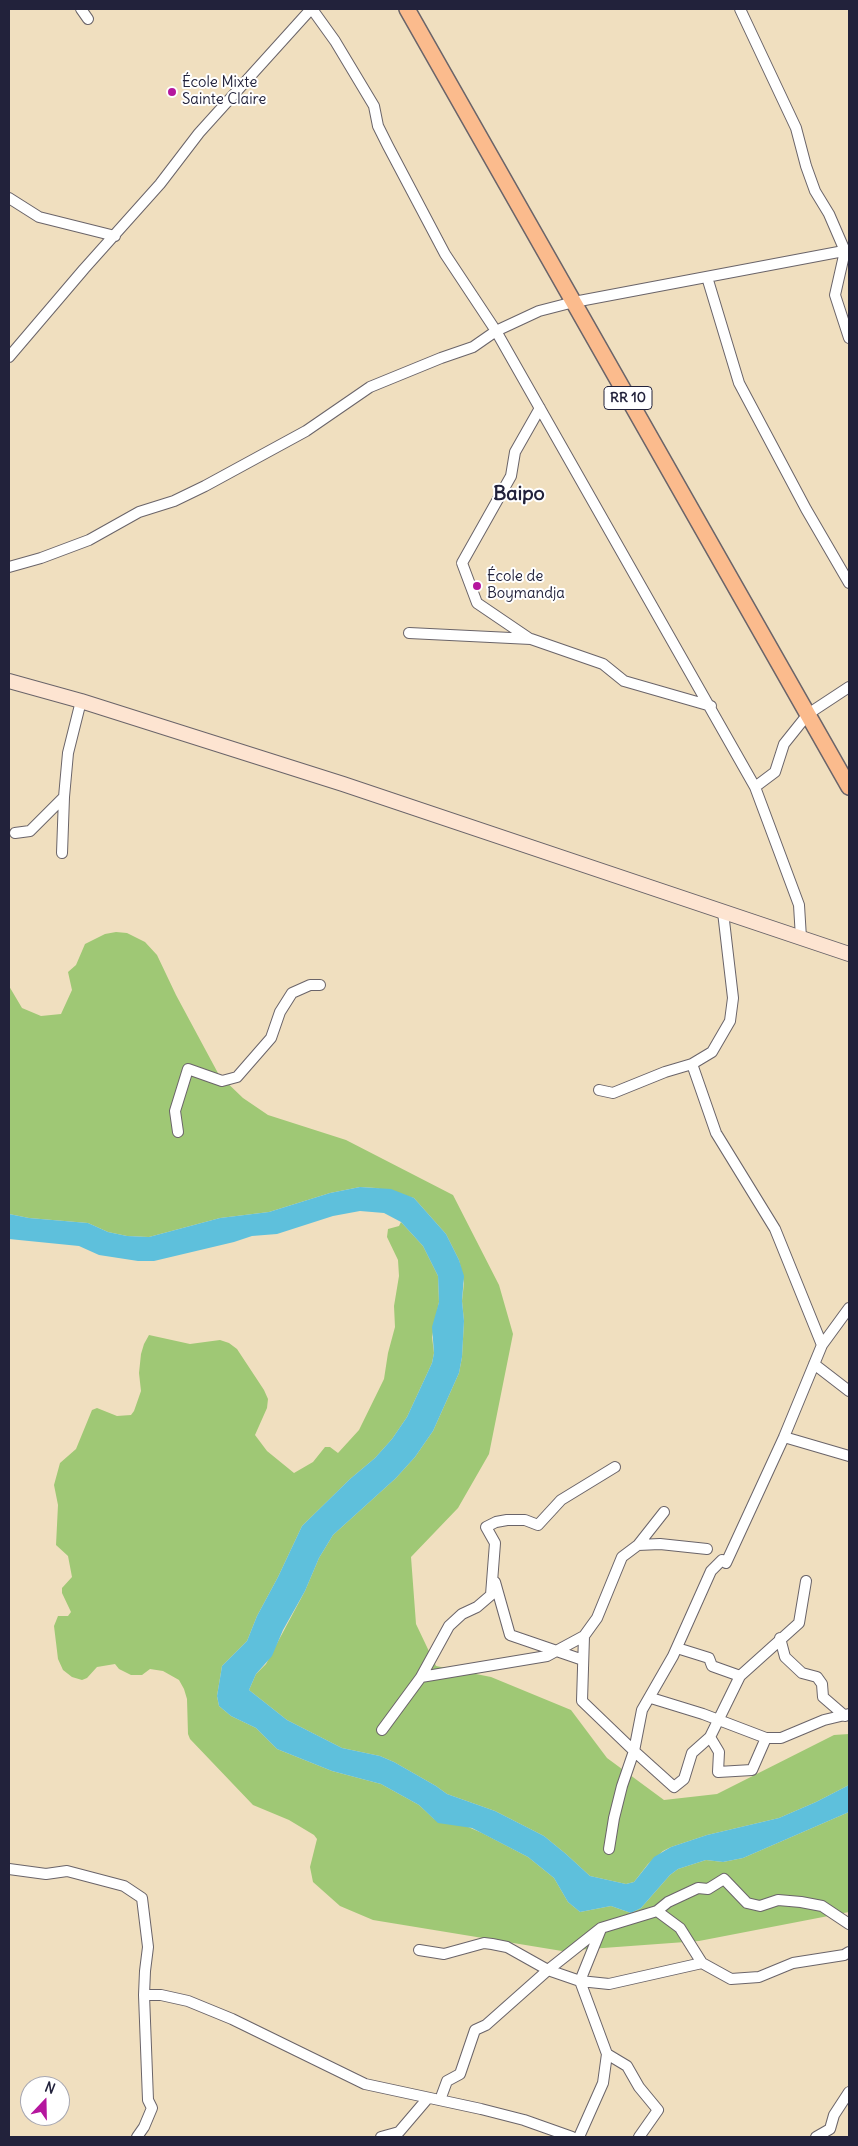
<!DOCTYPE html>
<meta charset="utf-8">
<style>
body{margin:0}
#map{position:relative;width:858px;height:2146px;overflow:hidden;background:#f0dfbf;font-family:Delius,sans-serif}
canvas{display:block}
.frame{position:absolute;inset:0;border:10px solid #22223b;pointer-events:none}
.north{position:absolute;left:20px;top:2076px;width:50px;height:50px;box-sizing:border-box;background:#fff;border:1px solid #a7a7b1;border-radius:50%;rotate:21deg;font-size:14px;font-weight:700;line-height:20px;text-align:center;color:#22223b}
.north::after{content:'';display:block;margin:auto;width:18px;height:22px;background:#b5179e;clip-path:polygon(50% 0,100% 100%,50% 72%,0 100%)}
</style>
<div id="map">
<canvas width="858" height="2146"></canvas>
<div class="frame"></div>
<div class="north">N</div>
</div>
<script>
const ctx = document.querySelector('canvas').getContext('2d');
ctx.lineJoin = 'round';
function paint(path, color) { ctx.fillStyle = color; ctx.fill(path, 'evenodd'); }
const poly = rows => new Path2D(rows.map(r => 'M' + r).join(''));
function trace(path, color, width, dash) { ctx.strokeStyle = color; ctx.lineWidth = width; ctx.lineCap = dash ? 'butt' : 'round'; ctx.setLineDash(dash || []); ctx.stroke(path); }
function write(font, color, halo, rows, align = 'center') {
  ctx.font = font + ' Delius,sans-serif'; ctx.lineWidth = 4; ctx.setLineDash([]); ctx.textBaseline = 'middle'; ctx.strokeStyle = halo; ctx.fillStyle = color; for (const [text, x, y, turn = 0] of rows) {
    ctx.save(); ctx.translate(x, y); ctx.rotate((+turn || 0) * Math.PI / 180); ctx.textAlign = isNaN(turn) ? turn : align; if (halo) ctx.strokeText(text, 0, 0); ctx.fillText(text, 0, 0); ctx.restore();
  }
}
paint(poly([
 [116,932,127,933,145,942,157,955,176,995,219,1075,243,1098,268,1115,346,1140,453,1195,499,1285,513,1334,489,1454,458,1508,411,1557,416,1624,436,1666,491,1677,571,1710,607,1758,664,1800,717,1794,834,1735,849,1734,849,1785,816,1802,779,1818,707,1835,671,1847,663,1851,648,1864,634,1882,626,1884,590,1876,566,1854,544,1836,495,1811,447,1794,436,1786,394,1762,380,1756,342,1748,287,1720,249,1690,256,1674,266,1664,305,1591,319,1558,333,1535,396,1478,415,1457,433,1431,459,1373,462,1357,464,1321,462,1301,464,1283,459,1260,446,1234,414,1198,376,1188,360,1187,330,1193,269,1212,220,1218,149,1237,127,1236,108,1232,88,1223,29,1218,9,1214,9,986,22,1008,41,1016,61,1014,72,990,68,972,76,965,85,944,105,934],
 [401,1222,423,1246,438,1276,439,1302,432,1337,434,1353,432,1363,407,1417,392,1439,375,1458,350,1479,302,1526,278,1577,257,1616,247,1641,222,1666,217,1696,219,1706,231,1716,256,1728,277,1749,332,1771,381,1784,419,1805,434,1819,466,1826,482,1833,528,1857,554,1878,568,1902,580,1912,611,1906,631,1913,641,1908,670,1875,678,1869,706,1860,723,1862,743,1858,849,1812,849,1912,699,1941,562,1951,373,1920,340,1906,313,1882,310,1867,317,1839,314,1835,289,1820,253,1805,190,1739,188,1734,187,1699,184,1689,179,1680,163,1671,150,1669,142,1675,131,1675,119,1669,115,1664,97,1667,87,1678,82,1680,72,1677,63,1670,58,1659,54,1626,58,1616,68,1616,71,1612,62,1593,62,1588,72,1577,68,1556,56,1545,58,1505,54,1485,60,1463,76,1449,92,1410,97,1408,117,1416,131,1415,134,1411,141,1391,139,1373,141,1354,144,1344,149,1335,190,1344,220,1340,229,1343,237,1349,264,1390,268,1399,267,1408,255,1435,267,1451,294,1473,313,1462,325,1447,330,1447,338,1453,359,1430,384,1379,388,1353,395,1327,394,1306,399,1276,398,1260,387,1237,388,1229,399,1226]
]), '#9fc875');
paint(poly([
 [360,1187,391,1189,414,1198,446,1234,459,1260,464,1276,462,1301,464,1321,462,1357,459,1373,433,1431,415,1457,396,1478,333,1535,319,1558,305,1591,283,1630,272,1656,256,1674,249,1690,287,1720,342,1748,380,1756,394,1762,436,1786,447,1794,495,1811,544,1836,566,1854,590,1876,626,1884,634,1882,654,1857,671,1847,707,1835,779,1818,816,1802,849,1785,849,1812,743,1858,723,1862,706,1860,678,1869,670,1875,641,1908,631,1913,611,1906,580,1912,568,1902,554,1878,528,1857,472,1828,438,1823,419,1805,381,1784,332,1771,277,1749,256,1728,231,1716,219,1706,217,1696,222,1666,247,1641,257,1616,278,1577,302,1526,350,1479,375,1458,392,1439,407,1417,432,1363,434,1353,432,1327,439,1302,438,1276,423,1246,401,1222,384,1213,360,1211,333,1216,277,1234,252,1236,234,1242,154,1261,138,1261,99,1255,79,1246,9,1239,9,1214,29,1218,88,1223,108,1232,127,1236,149,1237,220,1218,269,1212,330,1193]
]), '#5ec0dc');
const street = poly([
 [81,9,88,19],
 [312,9,335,41,374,106,378,126,388,146,445,254,496,331,755,787,799,905,801,938],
 [740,9,796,128,806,166,815,191,829,214,845,251,835,295,849,338],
 [9,198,39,217,115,236],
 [707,277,739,383,806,509,849,583],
 [9,357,84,269,160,184,199,133,311,9],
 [9,567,41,558,89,540,139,512,174,501,205,486,306,431,370,387,441,358,473,347,496,331,539,311,574,302,849,250],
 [409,633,531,639,603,664,624,681,711,706],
 [530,639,477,603,462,563,511,476,515,452,540,408],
 [755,787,775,772,784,744,808,714,849,687],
 [15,833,30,831,64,797,68,753,81,701],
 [62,853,64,797],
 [692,1064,716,1133,775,1229,822,1345,784,1437,726,1563],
 [599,1090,613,1093,665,1072,692,1064,712,1052,730,1021,733,998,723,912],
 [178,1132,175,1111,188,1069,222,1081,237,1077,271,1038,280,1012,292,993,310,985,320,985],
 [822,1345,849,1308],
 [814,1364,849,1391],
 [784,1437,849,1456],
 [638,1545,660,1544,707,1549],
 [495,1582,510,1635,583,1660],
 [584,1636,582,1701,634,1751,674,1787,684,1779,692,1753,710,1737,740,1676,799,1623,806,1581],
 [780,1638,785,1657,802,1673,817,1677,822,1684,823,1697,845,1716],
 [677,1648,709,1658,712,1666,740,1676],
 [421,1677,449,1626,462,1614,477,1607,491,1595,495,1543,486,1527,496,1522,507,1520,525,1520,538,1525,561,1500,615,1467],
 [651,1698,703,1714,766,1738,781,1738,824,1720,849,1714],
 [382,1730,421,1677,547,1656,584,1636,597,1618,622,1557,638,1545,664,1512],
 [710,1737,719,1752,718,1772,752,1770,766,1738],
 [609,1849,614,1818,622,1786,634,1751,642,1710,673,1656,711,1571,722,1560],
 [9,1869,46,1874,67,1871,124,1886,142,1898,148,1947,145,1971,144,1995,161,1995,188,2001,232,2019,365,2084,481,2109,524,2120,572,2137],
 [657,1911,668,1902,698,1888,708,1889,724,1879,747,1903,760,1906,778,1900,801,1902,822,1906,849,1924],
 [419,1950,444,1954,484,1943,492,1944,507,1947,548,1970,580,1981,609,1984,702,1963,731,1979,759,1977,793,1963,844,1955,849,1952],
 [607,2054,627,2066,639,2087,658,2110,639,2137],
 [440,2100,447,2081,460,2074,475,2030,486,2025,548,1970,601,1928,657,1911,680,1928,702,1963],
 [137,2137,144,2127,152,2108,148,2100,144,1995],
 [381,2137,399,2132,428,2098],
 [579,2137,603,2083,607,2054,580,1981,601,1929],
 [816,2137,830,2129,834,2115,849,2092]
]);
const secondary = poly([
 [9,681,81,701,343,784,849,954]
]);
const primary = poly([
 [407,9,849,787]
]);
trace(street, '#6a6469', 12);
trace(secondary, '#6a6469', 16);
trace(primary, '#6a6469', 18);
trace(street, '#fff', 10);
trace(secondary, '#fde4d1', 14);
trace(primary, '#fbbb8d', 15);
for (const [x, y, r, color] of [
 [172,92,5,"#b5179e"],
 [477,586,5,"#b5179e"]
]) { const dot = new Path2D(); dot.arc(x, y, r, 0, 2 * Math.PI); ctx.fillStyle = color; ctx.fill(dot); trace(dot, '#fff', 2); }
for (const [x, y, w] of [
 [628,398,48]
]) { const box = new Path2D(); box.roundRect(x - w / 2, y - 11.5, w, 23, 4); ctx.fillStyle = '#fff'; ctx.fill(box); trace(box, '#22223b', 1); }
write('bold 14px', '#22223b', null, [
 ["RR 10",628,398]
]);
write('15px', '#22223b', '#fff', [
 ["École Mixte",182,83],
 ["Sainte Claire",182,100],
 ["École de",487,577],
 ["Boymandja",487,594]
], 'left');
write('bold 20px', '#22223b', '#fff', [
 ["Baipo",519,494]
]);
</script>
